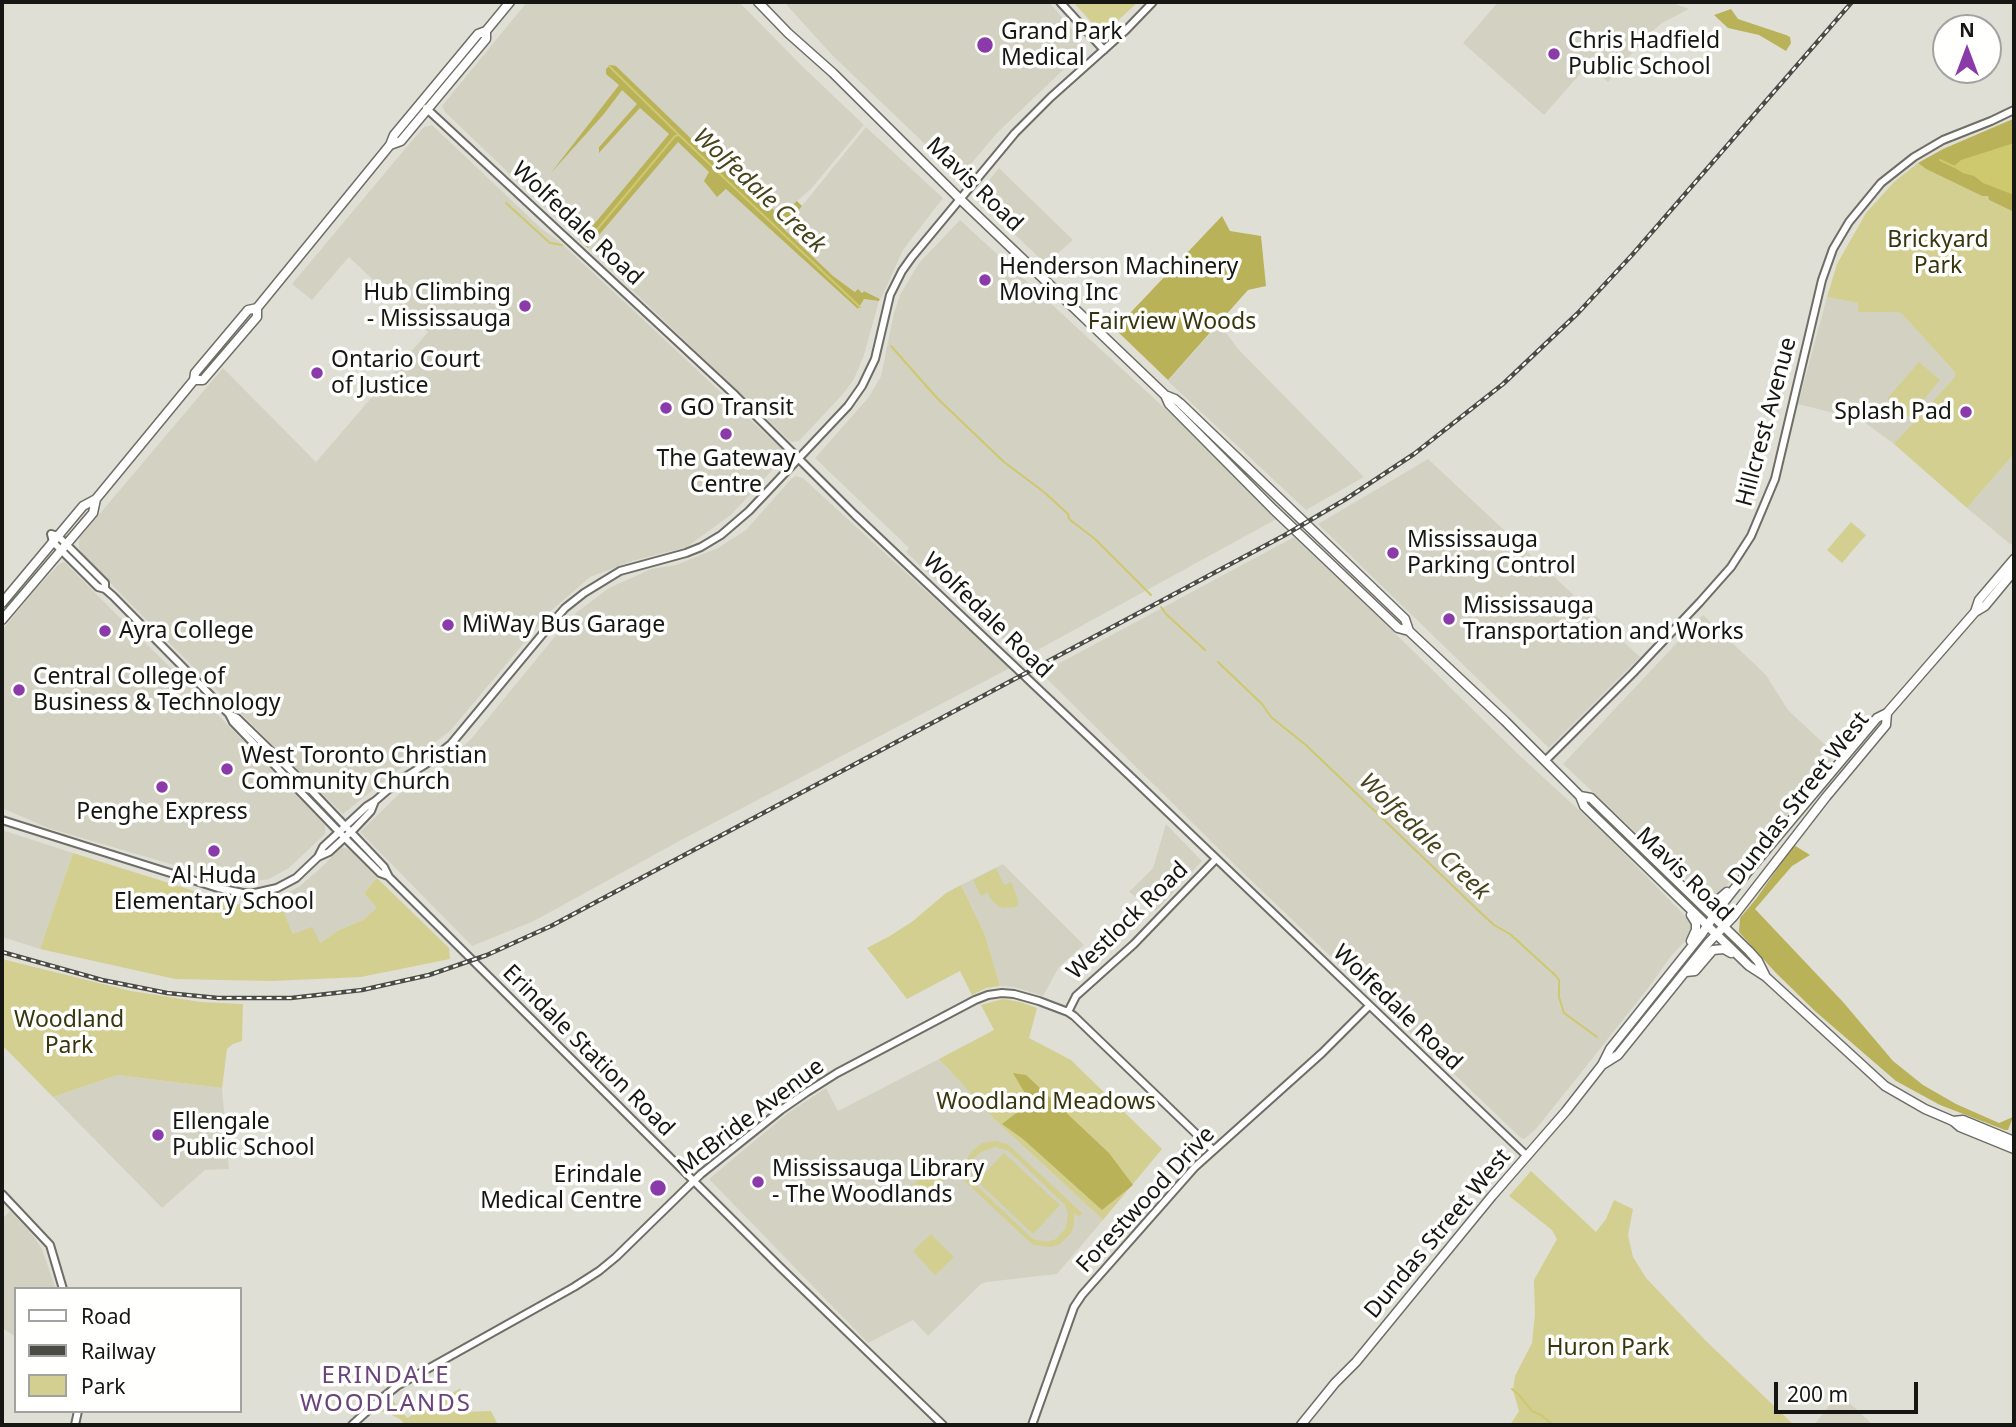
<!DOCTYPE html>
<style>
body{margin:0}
#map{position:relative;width:2016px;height:1427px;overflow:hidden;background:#dfdfd6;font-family:"Noto Sans",sans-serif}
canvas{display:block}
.frame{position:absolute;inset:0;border:4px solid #161613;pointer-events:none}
.legend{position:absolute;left:14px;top:1287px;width:228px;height:126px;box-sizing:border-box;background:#fffffe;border:2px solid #a2a2a0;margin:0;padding:9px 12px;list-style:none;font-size:21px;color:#161613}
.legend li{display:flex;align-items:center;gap:14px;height:35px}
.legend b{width:35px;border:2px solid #a2a2a0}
.north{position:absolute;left:1932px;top:14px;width:70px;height:70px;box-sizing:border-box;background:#fffffe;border:2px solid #a2a2a0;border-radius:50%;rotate:0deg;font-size:19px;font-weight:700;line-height:28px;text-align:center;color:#161613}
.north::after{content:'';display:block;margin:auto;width:24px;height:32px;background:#8b3aaa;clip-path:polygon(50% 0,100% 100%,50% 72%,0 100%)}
.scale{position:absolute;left:1774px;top:1382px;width:144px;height:32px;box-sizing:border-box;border:4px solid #161613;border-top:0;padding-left:9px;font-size:21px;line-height:24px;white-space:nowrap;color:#161613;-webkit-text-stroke:5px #fffffe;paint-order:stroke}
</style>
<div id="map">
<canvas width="2016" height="1427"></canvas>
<div class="frame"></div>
<ul class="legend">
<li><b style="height:9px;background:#fff"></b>Road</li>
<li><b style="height:9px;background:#4b4b46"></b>Railway</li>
<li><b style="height:19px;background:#d3cf91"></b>Park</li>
</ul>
<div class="north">N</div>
<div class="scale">200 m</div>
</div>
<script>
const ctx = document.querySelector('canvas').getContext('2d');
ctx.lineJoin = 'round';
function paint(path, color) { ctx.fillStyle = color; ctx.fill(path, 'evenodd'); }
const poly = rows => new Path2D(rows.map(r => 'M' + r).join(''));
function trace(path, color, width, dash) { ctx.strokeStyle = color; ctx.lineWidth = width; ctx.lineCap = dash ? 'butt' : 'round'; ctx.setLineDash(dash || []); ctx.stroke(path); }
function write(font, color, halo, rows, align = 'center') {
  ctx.font = font + ' "Noto Sans",sans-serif'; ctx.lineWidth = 7; ctx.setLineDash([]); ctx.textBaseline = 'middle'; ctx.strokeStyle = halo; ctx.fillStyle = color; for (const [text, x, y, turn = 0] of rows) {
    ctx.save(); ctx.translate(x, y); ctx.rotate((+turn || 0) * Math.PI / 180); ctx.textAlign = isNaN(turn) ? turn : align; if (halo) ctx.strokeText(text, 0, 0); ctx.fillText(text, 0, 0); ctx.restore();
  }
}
paint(poly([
 [527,2,739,2,802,66,864,125,811,189,780,216,742,180,734,180,616,66,619,85,550,174,604,114,622,89,638,104,599,146,600,152,640,108,669,134,580,241,445,112,442,106],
 [784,2,1049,2,1082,41,1081,53,997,133,965,171,952,170,832,55],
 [1498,2,1670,2,1689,9,1662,23,1647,36,1608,82,1587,66,1544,115,1463,43],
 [432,125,542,229,559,241,787,454,732,514,687,547,632,561,590,577,551,611,450,731,403,766,343,814,157,631,84,556,79,548,79,542,80,537,223,368,316,462,428,332,349,257,312,300,292,284,410,143,424,127],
 [866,127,943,198,903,250,881,299,865,291,856,292,833,276,784,228],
 [678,141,709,172,717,197,726,189,858,309,864,299,879,301,864,355,854,379,843,394,799,441,791,442,588,248],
 [999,168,1073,240,1046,264,978,200,978,194],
 [960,220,1282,516,1023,658,946,584,943,587,906,552,909,548,815,458,869,397,881,376,894,313,900,295,919,263],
 [1827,297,1859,303,1859,311,1898,312,1903,315,1956,372,1955,377,1897,446,1861,420,1798,404],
 [1219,324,1240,351,1364,477,1306,510,1170,383,1168,380],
 [2014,454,2014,541,2011,545,1967,508],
 [1428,459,1640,657,1549,748,1318,524],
 [796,476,803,478,1010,668,683,839,534,921,472,946,360,832,401,792,441,767,471,739,552,640,577,612,609,588,651,569,676,565,718,548,746,530,792,478],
 [1296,536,1518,754,1606,835,1691,922,1692,931,1689,937,1671,956,1649,987,1569,1088,1535,1130,1524,1139,1521,1138,1237,867,1041,673],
 [64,562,218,715,325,825,325,834,289,868,269,879,244,883,218,878,48,828,2,808,2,630,36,589,59,564],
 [1703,615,1766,675,1788,710,1835,754,1821,774,1784,819,1727,885,1715,896,1706,896,1698,891,1563,764],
 [1166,824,1202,861,1156,911,1129,892,1153,868],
 [2,830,73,853,40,949,2,937],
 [341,847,349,849,377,878,364,893,378,908,363,920,339,930,320,943,293,934,278,898,300,886,324,865],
 [1003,864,1084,945,1059,967,1043,996,1014,987,1000,986,985,935,961,885],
 [939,1059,996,1121,1103,1220,1057,1274,987,1282,981,1284,928,1336,913,1320,868,1343,709,1179,788,1113,826,1088,838,1111],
 [117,1075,222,1088,229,1169,205,1170,162,1208,53,1097],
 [10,1211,31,1233,42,1249,56,1289,16,1289,16,1337,2,1328,2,1219],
 [1839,1393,1873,1425,1814,1425]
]), '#d3d2c2');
paint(poly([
 [1073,2,1138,2,1108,30,1096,27],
 [1918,163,1926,169,1982,196,1988,196,1989,200,2014,212,2014,454,1967,508,1894,444,1955,377,1955,372,1903,315,1898,312,1858,312,1858,303,1827,297,1837,264,1866,213,1894,182],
 [1919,362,1940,380,1909,417,1887,399],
 [1851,522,1866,535,1842,563,1827,550],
 [73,853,236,904,254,905,278,898,293,934,312,927,320,943,339,930,363,920,377,908,364,893,377,878,449,948,450,959,361,977,272,981,175,979,40,949],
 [996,868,1004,885,1012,882,1019,904,1015,907,1003,908,998,906,990,898,988,892,981,896,973,880],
 [961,885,985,935,1000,986,986,988,972,995,960,971,907,999,867,948,890,936,913,921,946,893],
 [2,959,131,991,201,1002,243,1004,242,1041,233,1044,227,1049,222,1088,117,1075,53,1097,2,1045],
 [1003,999,1020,1002,1037,1008,1029,1038,1071,1060,1162,1149,1103,1220,996,1121,939,1059,994,1030,981,1005],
 [996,1141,1007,1144,1012,1148,1082,1213,1079,1217,1074,1213,1074,1225,1071,1233,1060,1244,1051,1247,1033,1245,954,1171,957,1166,966,1175,968,1157,973,1150,982,1143],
 [995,1147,1009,1151,1065,1205,1068,1213,1066,1228,1056,1239,1048,1242,1033,1239,976,1185,971,1171,975,1157,981,1152],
 [1004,1153,1060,1205,1033,1234,977,1181],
 [931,1167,945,1180,921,1204,908,1190],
 [1531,1171,1596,1232,1606,1219,1614,1200,1633,1209,1628,1235,1633,1257,1646,1278,1705,1340,1794,1425,1510,1425,1519,1411,1513,1390,1515,1376,1532,1343,1535,1314,1534,1280,1557,1239,1552,1230,1509,1196],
 [931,1234,954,1257,935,1275,913,1251],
 [461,1388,456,1401,462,1412,491,1411,498,1425,405,1425,400,1419,386,1412,376,1412,391,1398,407,1418]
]), '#d3cf91');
paint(poly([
 [1731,9,1738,19,1786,35,1790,37,1791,43,1786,51,1759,35,1728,28,1714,15],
 [610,65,616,66,734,180,742,180,780,216,797,201,802,206,784,229,833,276,855,292,858,289,862,293,864,291,880,299,879,301,864,299,858,309,726,189,717,197,704,181,709,172,678,142,588,248,580,241,669,134,640,108,599,153,599,147,637,104,622,90,604,114,550,174,619,85,606,74,606,69],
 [2013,119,2014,212,1989,200,1988,196,1982,196,1926,169,1918,163,1943,149],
 [1222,216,1230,231,1261,236,1266,286,1248,290,1168,380,1115,329],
 [1794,845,1810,855,1792,866,1755,909,1843,1002,1893,1061,1923,1085,1956,1104,1999,1123,2013,1117,2008,1130,2005,1130,1940,1105,1896,1081,1816,1012,1776,973,1739,932,1740,918,1756,899],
 [1013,1073,1026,1075,1109,1153,1133,1185,1102,1210,1023,1139,1002,1124,1015,1114,1033,1107]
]), '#b9b258');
paint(poly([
 [2014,143,2014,195,1983,183,1974,176,1963,173,1953,167,1961,160]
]), '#cec86e');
trace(poly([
 [609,66,678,134],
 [1940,160,1955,167],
 [506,203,550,243,562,245],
 [585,244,675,136,679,135,860,307],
 [891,346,937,398,1004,462,1044,492,1068,514,1069,519,1095,539,1151,595],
 [1161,607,1166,614,1205,650],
 [1218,662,1262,704,1271,717,1307,746,1482,914,1494,925,1510,934,1556,976,1559,980,1559,997,1564,1013,1597,1037],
 [1512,1389,1519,1395,1532,1411,1541,1415,1553,1425]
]), '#cec86e', 2);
const minor = poly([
 [1060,2,1104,50],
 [426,108,735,395,855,515,1130,776,1527,1156],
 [105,589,105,583,58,536,51,534,53,542,98,587,105,589,113,596,229,714,237,718,307,786,384,867,389,877,779,1266,943,1425],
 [229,714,233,722,344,837,380,873,388,876],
 [1545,761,1633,673,1700,602,1731,567,1751,536,1775,479,1822,280,1833,249,1849,222,1881,183,1914,157,1943,140,1991,121,2014,110],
 [2,820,218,888,243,893,255,893,277,888,296,878,318,857,329,852,355,828,371,811,375,801],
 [318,857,323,847,367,806,375,801,397,782,426,764,451,744,550,625,565,608,584,593,620,571,686,553,701,547,721,535,749,511,848,406,862,386,875,359,890,295,902,271,912,257,1015,133,1051,97,1126,30,1153,2],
 [1068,1012,1076,996,1134,944,1216,859],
 [2,1194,50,1245,63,1289],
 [75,1425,78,1411],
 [352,1425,376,1403,397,1386,574,1287,599,1271,616,1257,701,1174,781,1110,807,1092,837,1073,975,1000,988,995,1002,993,1014,994,1039,1001,1068,1012,1074,1016,1213,1150],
 [1032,1425,1074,1307,1082,1295,1195,1167,1322,1053,1369,1006]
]);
const major = poly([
 [758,2,788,33,833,73,960,199,1165,395,1175,399,1180,403,1405,619,1409,631],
 [390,145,401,141,486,39,486,31],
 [194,380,203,380,257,317,257,308,390,145,394,135,478,34,486,31,510,2],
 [1165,395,1169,404,1273,509,1398,628,1409,631,1505,721,1580,796,1584,806,1749,966,1766,977,1885,1086,1925,1109,1953,1121,1960,1127,2014,1149],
 [2,603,83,506,96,499,194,380,195,373,248,310,257,308],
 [1975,612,1979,600,2014,559],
 [2,620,93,513,96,499],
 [1580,796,1591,798,1749,951,1758,961,1766,977],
 [1693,891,1703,899,1709,900,1719,899,1727,892],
 [1691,915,1696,923,1696,930,1691,941],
 [1686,972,1695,971,1713,950,1724,949,1731,953],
 [1602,1065,1618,1055,1709,942,1733,917,1826,797,1886,725,1887,713],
 [1953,1121,1963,1120,2014,1141],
 [1301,1425,1335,1383,1356,1362,1492,1196,1566,1111,1602,1065,1610,1049,1701,935,1720,907,1746,874,1877,718,1887,713,1975,612,1985,606,2014,571]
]);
trace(minor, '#6e6e66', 10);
trace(major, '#6e6e66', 11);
trace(minor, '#fff', 6);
trace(major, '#fff', 8);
const rail = poly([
 [2,952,102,980,167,993,218,998,291,998,362,990,429,975,487,955,551,926,1285,535,1346,499,1414,454,1503,384,1578,313,1632,255,1852,2]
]);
trace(rail, '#4b4b46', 4.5);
trace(rail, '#fffffe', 2, [5]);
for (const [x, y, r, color] of [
 [985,45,9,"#8b3aaa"],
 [1554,54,7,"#8b3aaa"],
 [985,280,7,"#8b3aaa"],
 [525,306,7,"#8b3aaa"],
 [317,373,7,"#8b3aaa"],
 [666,408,7,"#8b3aaa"],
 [1966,412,7,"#8b3aaa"],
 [726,434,7,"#8b3aaa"],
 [1393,553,7,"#8b3aaa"],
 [1449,619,7,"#8b3aaa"],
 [448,625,7,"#8b3aaa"],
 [105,631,7,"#8b3aaa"],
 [19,690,7,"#8b3aaa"],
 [227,769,7,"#8b3aaa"],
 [162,787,7,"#8b3aaa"],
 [214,851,7,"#8b3aaa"],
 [158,1135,7,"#8b3aaa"],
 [758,1182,7,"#8b3aaa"],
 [658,1188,9,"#8b3aaa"]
]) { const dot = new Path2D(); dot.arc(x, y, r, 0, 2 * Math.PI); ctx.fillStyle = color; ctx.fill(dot); trace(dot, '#fffffe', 2.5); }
write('23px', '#161613', '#fffffe', [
 ["Grand Park",1001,32],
 ["Medical",1001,58],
 ["Chris Hadfield",1568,41],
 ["Public School",1568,67],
 ["Henderson Machinery",999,267],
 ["Moving Inc",999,293],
 ["Hub Climbing",511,293,"right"],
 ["- Mississauga",511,319,"right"],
 ["Ontario Court",331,360],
 ["of Justice",331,386],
 ["GO Transit",680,408],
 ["Splash Pad",1952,412,"right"],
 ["The Gateway",726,459,"center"],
 ["Centre",726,485,"center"],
 ["Mississauga",1407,540],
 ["Parking Control",1407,566],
 ["Mississauga",1463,606],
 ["Transportation and Works",1463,632],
 ["MiWay Bus Garage",462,625],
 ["Ayra College",119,631],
 ["Central College of",33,677],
 ["Business & Technology",33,703],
 ["West Toronto Christian",241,756],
 ["Community Church",241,782],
 ["Penghe Express",162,812,"center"],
 ["Al Huda",214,876,"center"],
 ["Elementary School",214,902,"center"],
 ["Ellengale",172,1122],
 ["Public School",172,1148],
 ["Mississauga Library",772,1169],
 ["- The Woodlands",772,1195],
 ["Erindale",642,1175,"right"],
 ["Medical Centre",642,1201,"right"]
], 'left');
write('23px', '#161613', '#fffffe', [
 ["Mavis Road",974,185,44],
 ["Wolfedale Road",577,224,43],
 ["Hillcrest Avenue",1767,422,-75],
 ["Wolfedale Road",987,616,44],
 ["Dundas Street West",1799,799,-52],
 ["Mavis Road",1684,875,44],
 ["Westlock Road",1128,921,-44],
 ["Wolfedale Road",1397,1008,44],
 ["Erindale Station Road",588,1051,45],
 ["McBride Avenue",751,1117,-37],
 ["Forestwood Drive",1146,1200,-47],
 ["Dundas Street West",1438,1234,-50]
]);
write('23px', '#38360e', '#fffffe', [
 ["Brickyard",1938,240],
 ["Park",1938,266],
 ["Fairview Woods",1172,322],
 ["Woodland",69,1020],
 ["Park",69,1046],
 ["Woodland Meadows",1046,1102],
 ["Huron Park",1608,1348]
]);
write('italic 24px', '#47441d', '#fffffe', [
 ["Wolfedale Creek",759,191,43],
 ["Wolfedale Creek",1424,837,44]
]);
ctx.letterSpacing = '2px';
write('24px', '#6b437b', '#fffffe', [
 ["ERINDALE",386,1376],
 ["WOODLANDS",386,1404]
]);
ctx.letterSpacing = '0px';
</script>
